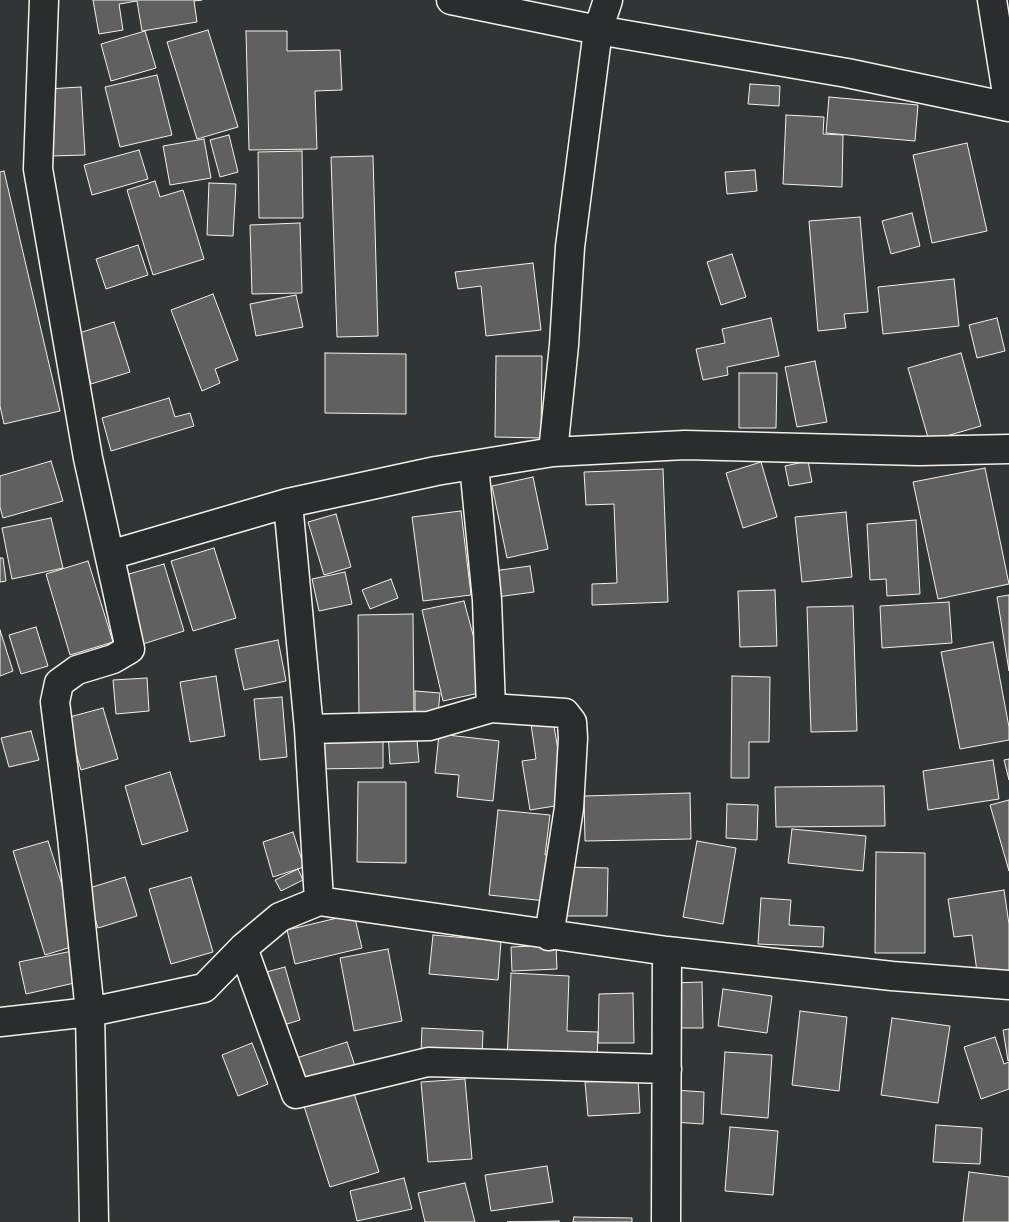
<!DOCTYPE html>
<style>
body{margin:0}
canvas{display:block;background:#323535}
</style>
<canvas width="1009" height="1222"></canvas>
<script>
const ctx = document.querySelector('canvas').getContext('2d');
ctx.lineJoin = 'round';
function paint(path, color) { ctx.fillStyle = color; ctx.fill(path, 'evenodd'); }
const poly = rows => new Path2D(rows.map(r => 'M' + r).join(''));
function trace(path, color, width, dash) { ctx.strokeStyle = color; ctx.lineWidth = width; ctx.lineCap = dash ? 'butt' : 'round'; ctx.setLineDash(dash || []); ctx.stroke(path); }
const building = poly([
 [93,0,202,0,194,1,197,22,142,31,137,1,119,4,123,30,99,34,93,0],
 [208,30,238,127,197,139,167,42,208,30],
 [145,31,156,68,111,81,101,44,145,31],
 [246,31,287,31,287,51,340,50,342,90,315,91,317,149,249,150,246,31],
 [157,75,172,135,120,147,105,87,157,75],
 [750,84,780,86,779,106,748,104,750,84],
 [81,87,85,155,51,156,47,89,81,87],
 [829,97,918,105,915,141,826,133,829,97],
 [786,115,824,117,823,134,843,135,842,187,783,184,786,115],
 [229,135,238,172,220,177,210,140,229,135],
 [204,139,211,178,170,185,163,146,204,139],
 [967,143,987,231,932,243,913,155,967,143],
 [139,150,148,179,92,195,84,165,139,150],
 [302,151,303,218,259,218,258,152,302,151],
 [373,156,378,336,337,337,331,157,373,156],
 [755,170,757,191,727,194,725,172,755,170],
 [4,171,60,411,4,424,0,406,0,172,4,171],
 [155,181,160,197,183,190,204,259,153,275,127,190,155,181],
 [209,183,236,184,233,236,207,235,209,183],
 [912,213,920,246,891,254,882,221,912,213],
 [860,217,868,312,844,314,846,328,818,331,809,221,860,217],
 [300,223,302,293,252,294,250,225,300,223],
 [138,245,148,275,106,289,96,259,138,245],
 [732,254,746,297,721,305,707,262,732,254],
 [533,263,541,330,486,336,481,286,458,289,455,272,533,263],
 [954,279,959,326,883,334,878,287,954,279],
 [213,294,238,360,215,369,220,383,202,391,171,310,213,294],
 [296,295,303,327,256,336,250,304,296,295],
 [771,318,779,356,727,367,728,375,703,380,696,349,725,343,722,329,771,318],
 [997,318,1005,351,977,358,969,325,997,318],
 [114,322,130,372,91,384,76,334,114,322],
 [325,353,406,354,406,414,325,413,325,353],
 [961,353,981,426,929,441,908,368,961,353],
 [496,356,542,356,541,438,495,437,496,356],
 [815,361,827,422,797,427,785,367,815,361],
 [739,373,777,373,776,428,739,428,739,373],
 [169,398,175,417,190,413,194,426,111,451,102,418,169,398],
 [51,461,63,501,3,518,0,507,0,476,51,461],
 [808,461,812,482,789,486,785,466,808,461],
 [761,462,777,517,743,528,726,473,761,462],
 [985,468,1009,584,938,599,913,482,985,468],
 [663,469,668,602,592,605,592,584,617,583,614,504,586,505,584,472,663,469],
 [533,477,548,549,507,558,492,486,533,477],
 [461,511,471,595,423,601,412,517,461,511],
 [846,512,852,577,802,582,795,517,846,512],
 [336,514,351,567,324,575,308,522,336,514],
 [51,518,63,568,12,579,2,528,51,518],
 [916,520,920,594,887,596,886,579,870,580,867,524,916,520],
 [214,548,236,618,193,631,171,561,214,548],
 [0,558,3,558,6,581,0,582,0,558],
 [88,561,113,642,70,655,46,574,88,561],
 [164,564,184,631,143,644,122,576,164,564],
 [530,566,534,592,497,597,493,571,530,566],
 [345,572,352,604,319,611,312,579,345,572],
 [391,579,398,598,370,609,362,590,391,579],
 [775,590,777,646,740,647,738,591,775,590],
 [1009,595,1009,671,997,597,1009,595],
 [464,601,488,691,443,701,422,610,464,601],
 [949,602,952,643,882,648,880,606,949,602],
 [853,606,857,731,811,732,807,607,853,606],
 [413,614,414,718,359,718,358,615,413,614],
 [36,627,48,666,21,674,9,635,36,627],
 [0,630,13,671,0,676,0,630],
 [278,640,286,681,244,690,235,649,278,640],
 [993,642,1009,727,1009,740,960,749,941,652,993,642],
 [216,676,225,736,190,742,180,682,216,676],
 [732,676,770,677,769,742,749,742,749,778,731,778,732,676],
 [147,678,149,711,116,714,113,680,147,678],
 [415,691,440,693,438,714,415,712,415,691],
 [282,697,287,757,260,760,254,699,282,697],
 [103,708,118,759,81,770,66,718,103,708],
 [552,714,567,804,530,810,522,761,536,759,530,717,552,714],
 [416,730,419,762,390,764,388,733,416,730],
 [31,731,39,760,9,767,1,738,31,731],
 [312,733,383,733,383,768,313,769,312,733],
 [439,734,499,741,493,801,457,797,459,775,435,773,439,734],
 [1009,759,1009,780,1004,760,1009,759],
 [993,760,999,799,928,810,923,771,993,760],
 [170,772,188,831,142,845,125,786,170,772],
 [358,782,406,782,406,863,357,862,358,782],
 [884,786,885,826,776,827,775,787,884,786],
 [690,793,691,839,585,841,584,796,690,793],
 [1009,800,1009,871,990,805,1009,800],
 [727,804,758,805,757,840,726,838,727,804],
 [498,810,550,815,545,855,551,855,546,901,489,895,498,810],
 [792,829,866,836,863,871,788,863,792,829],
 [293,832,304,867,273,877,263,842,293,832],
 [48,841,81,944,45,955,13,851,48,841],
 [697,841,736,848,723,924,683,917,697,841],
 [876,852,925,853,925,953,875,953,876,852],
 [565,867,608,868,607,916,565,916,565,867],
 [298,869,303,880,281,891,275,880,298,869],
 [125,877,137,916,98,928,86,889,125,877],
 [191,877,213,952,171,964,149,889,191,877],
 [1004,890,1009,924,1009,974,978,979,972,935,954,937,948,899,1004,890],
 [761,898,791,900,789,925,824,927,823,947,758,944,761,898],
 [354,914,362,948,295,964,287,930,354,914],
 [433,935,501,941,498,980,429,974,433,935],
 [556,945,557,969,512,971,511,947,556,945],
 [388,949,402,1021,354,1031,340,958,388,949],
 [77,950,83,981,26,994,19,962,77,950],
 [285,967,300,1020,274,1028,259,974,285,967],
 [511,973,569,976,567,1031,598,1032,597,1063,507,1060,511,973],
 [702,982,703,1028,671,1028,672,983,702,982],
 [723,989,772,996,767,1033,718,1026,723,989],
 [633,993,634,1043,598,1043,599,994,633,993],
 [800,1011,847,1017,839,1091,792,1085,800,1011],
 [892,1018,950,1026,938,1103,881,1095,892,1018],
 [422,1028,483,1031,482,1057,421,1053,422,1028],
 [1009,1029,1009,1060,1008,1061,1003,1030,1009,1029],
 [995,1037,1004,1064,1009,1062,1009,1089,981,1099,964,1047,995,1037],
 [347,1042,356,1069,302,1087,293,1059,347,1042],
 [252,1043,268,1084,238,1096,222,1055,252,1043],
 [725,1052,772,1055,768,1118,721,1114,725,1052],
 [465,1079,472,1159,428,1162,421,1082,465,1079],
 [638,1079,640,1113,588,1116,585,1082,638,1079],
 [352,1087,379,1172,330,1187,303,1103,352,1087],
 [674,1090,704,1092,703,1124,673,1122,674,1090],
 [936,1125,982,1128,980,1164,933,1162,936,1125],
 [730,1127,778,1131,773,1195,725,1191,730,1127],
 [547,1166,553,1202,491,1211,485,1175,547,1166],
 [969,1172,1009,1177,1009,1222,963,1222,969,1172],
 [404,1178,412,1209,357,1221,350,1191,404,1178],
 [465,1183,475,1222,425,1222,418,1193,465,1183],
 [574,1217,632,1218,632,1222,573,1222,574,1217],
 [559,1221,559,1222,507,1222,559,1221]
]);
paint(building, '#5f605f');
trace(building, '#f4f1e8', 1);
const street = poly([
 [44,0,38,169,88,458,130,649,113,659,77,670,59,683,55,702,72,837,90,1012,94,1222],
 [451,0,598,30,847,73,1009,107],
 [553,452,564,345,570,247,598,30,608,0],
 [474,465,487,600,491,708],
 [288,503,309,729,319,901],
 [110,555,288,503,436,471,553,452,685,445,919,451,1009,449],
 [309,729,429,726,491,708,565,713,572,722,573,738,569,808,549,936],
 [243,948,296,1094,428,1062,667,1069],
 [0,1022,90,1012,204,988,243,948,280,917,319,901,667,951,892,976,1009,985],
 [666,1222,667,951]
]);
const secondary = poly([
 [992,0,1009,106]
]);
trace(street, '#f4f1e8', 31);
trace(secondary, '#f4f1e8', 31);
trace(street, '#2a2d2e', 28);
trace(secondary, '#2a2d2e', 28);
</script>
